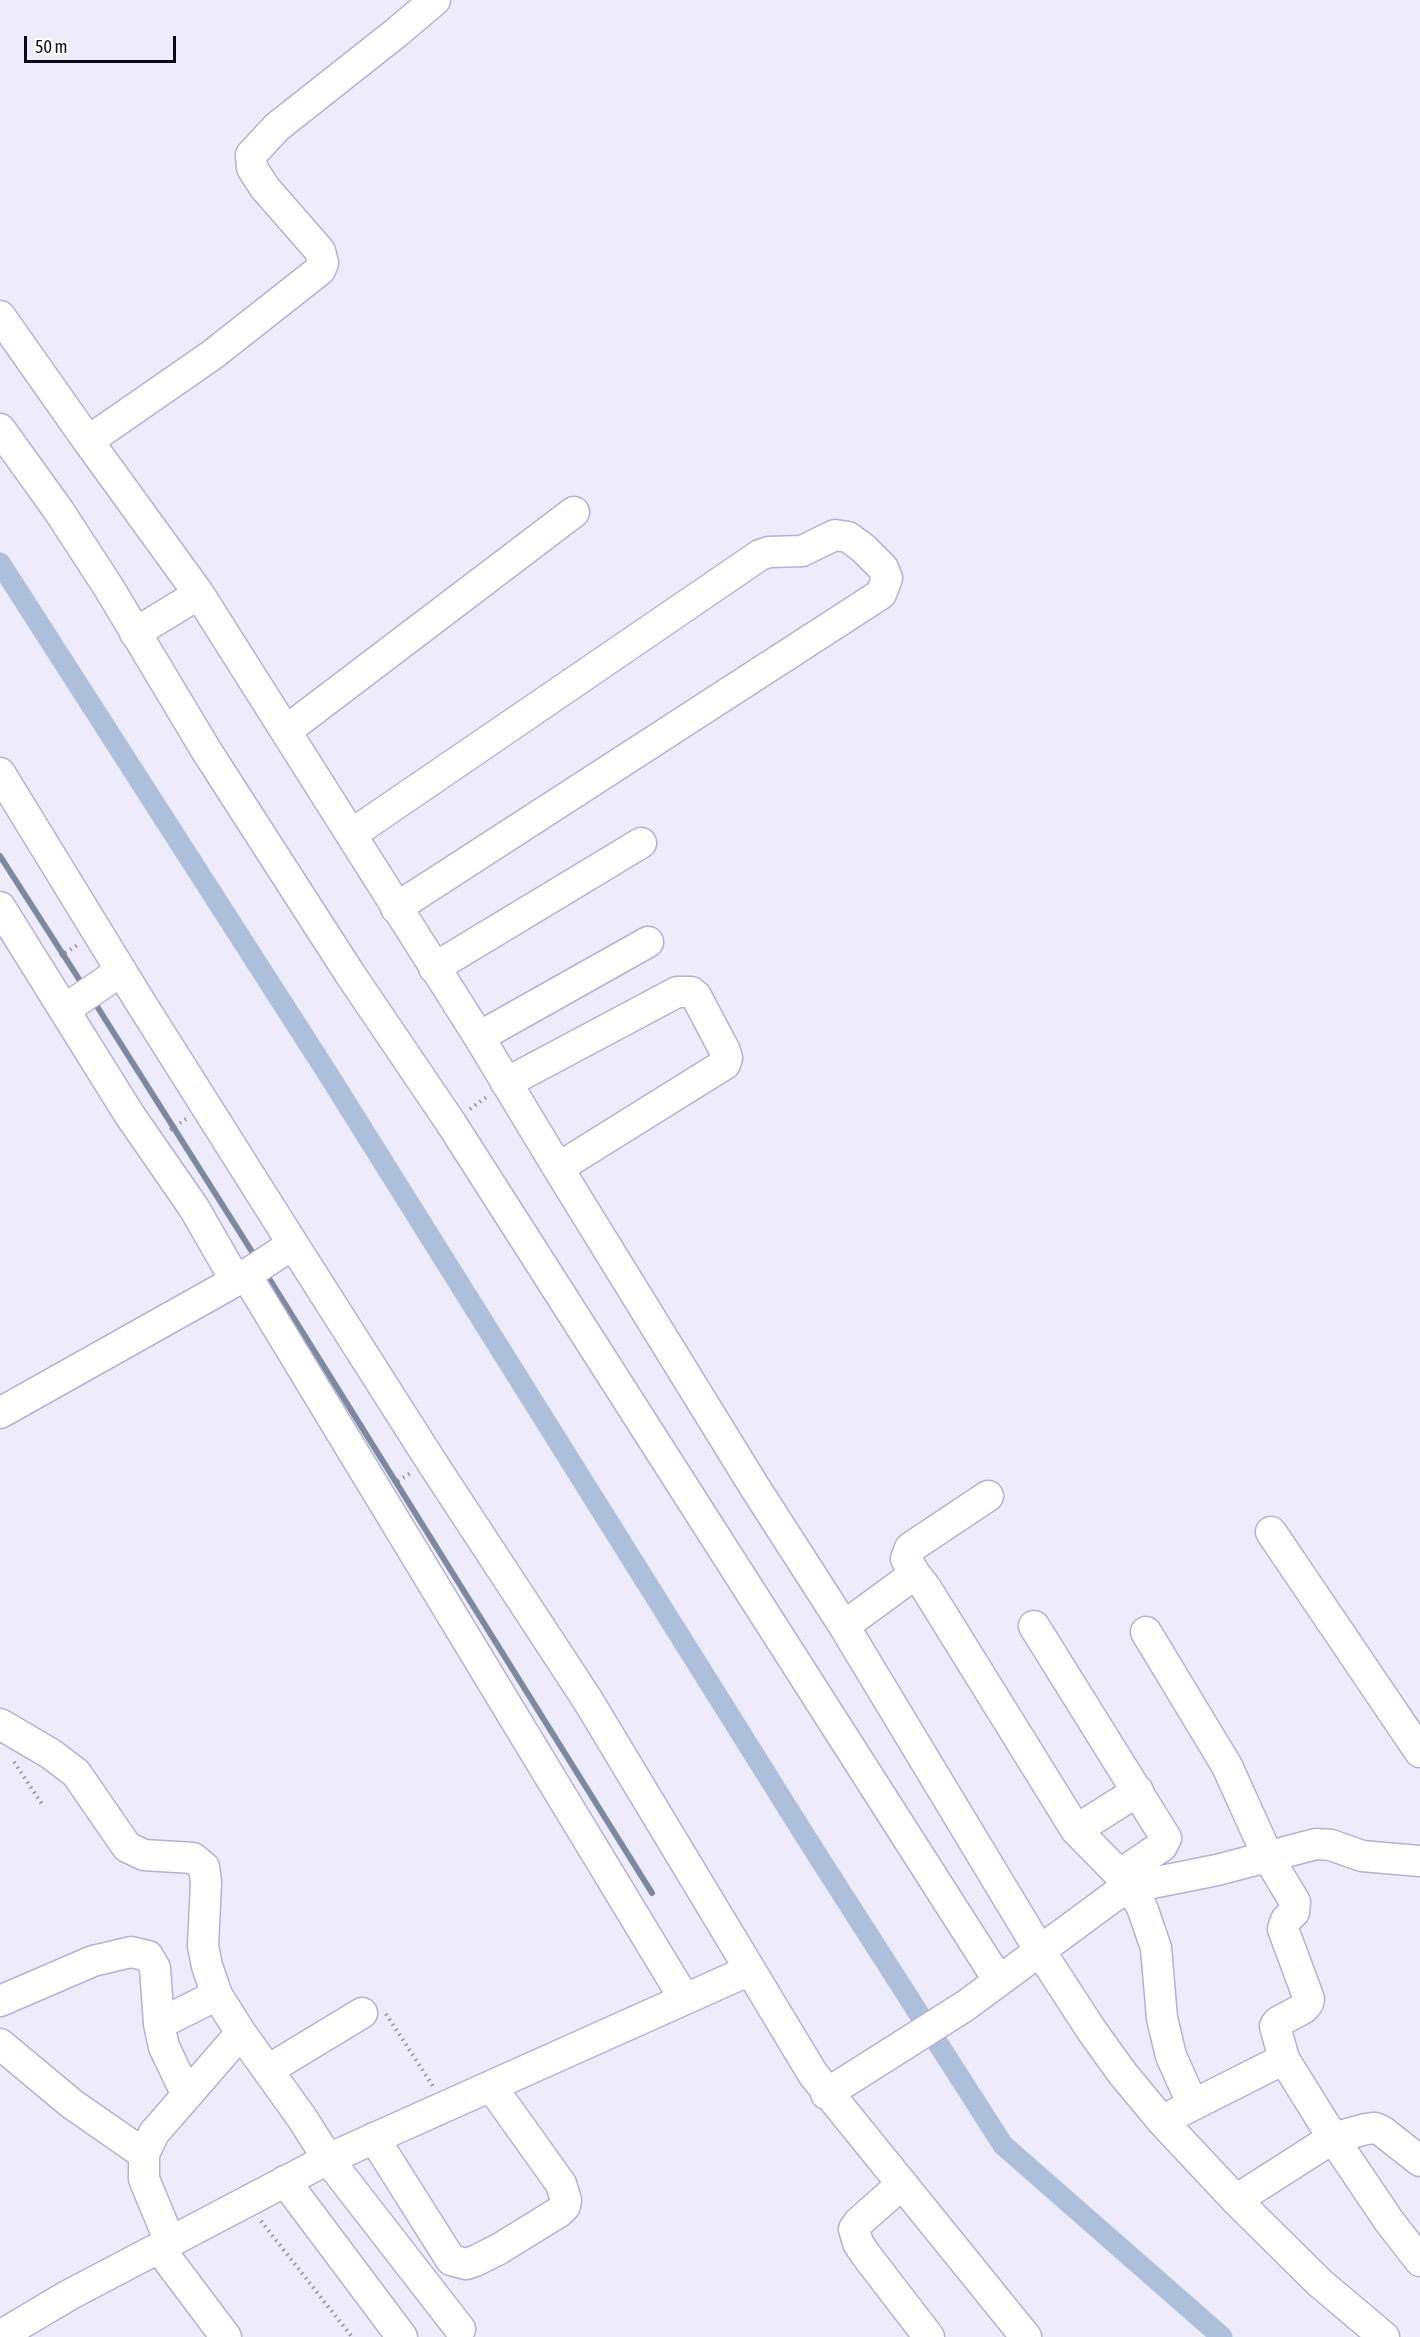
<!DOCTYPE html>
<style>
body{margin:0}
#map{position:relative;width:1420px;height:2337px;overflow:hidden;background:#eeecfa;font-family:"Asap Condensed",sans-serif}
canvas{display:block}
.scale{position:absolute;left:24px;top:36px;width:152px;height:27px;box-sizing:border-box;border:3px solid #0c0a15;border-top:0;padding-left:8px;font-size:18px;line-height:21px;white-space:nowrap;color:#0c0a15;-webkit-text-stroke:4px #fff;paint-order:stroke}
</style>
<div id="map">
<canvas width="1420" height="2337"></canvas>
<div class="scale">50 m</div>
</div>
<script>
const ctx = document.querySelector('canvas').getContext('2d');
ctx.lineJoin = 'round';
const poly = rows => new Path2D(rows.map(r => 'M' + r).join(''));
function trace(path, color, width, dash) { ctx.strokeStyle = color; ctx.lineWidth = width; ctx.lineCap = dash ? 'butt' : 'round'; ctx.setLineDash(dash || []); ctx.stroke(path); }
trace(poly([
 [0,856,84,987],
 [93,1000,256,1258],
 [265,1272,652,1893]
]), '#7d89a0', 6);
trace(poly([
 [0,563,328,1074,807,1839,1003,2145,1222,2337]
]), '#adbfdb', 21);
const minor = poly([
 [0,316,88,441],
 [0,429,59,511,109,588,206,750,350,974,451,1123,999,1981],
 [199,594,479,1037,558,1168,754,1486,844,1626,1040,1951,1092,2031,1123,2074,1162,2121,1236,2200,1320,2283,1384,2337],
 [135,633,199,594,88,441,212,355,320,270,323,263,320,251,265,188,252,168,251,155,277,127,396,33,435,0],
 [287,730,574,512],
 [0,773,139,1000,293,1244,431,1461,587,1699,813,2074,1026,2337],
 [352,834,760,555,769,552,802,551,835,535,848,537,863,548,883,568,887,578,881,594,396,908],
 [0,907,129,1114,194,1208,236,1281],
 [434,968,641,843],
 [64,1010,121,971],
 [479,1037,648,942],
 [506,1083,677,992,691,992,696,996,725,1051,727,1058,725,1064,558,1168],
 [246,1275,293,1244],
 [0,1413,246,1275,684,1998],
 [1271,1532,1420,1752],
 [915,1574,906,1559,910,1548,988,1496],
 [844,1626,915,1574,926,1588,1076,1830,1132,1887,1143,1910,1156,1948,1162,2018,1171,2056,1193,2105],
 [1034,1626,1166,1838,1162,1846,1119,1875],
 [1146,1632,1227,1766,1268,1857,1295,1902,1294,1912,1286,1920,1283,1929,1309,1999,1308,2003,1304,2008,1278,2022,1275,2026,1284,2059,1333,2138,1389,2221,1420,2261],
 [0,1724,51,1754,76,1773,127,1847,144,1855,193,1858,204,1867,206,1882,203,1946,207,1966,217,1995,241,2033,302,2118,328,2159,460,2329],
 [1076,1830,1138,1791],
 [0,2001,93,1961,131,1952,148,1956,155,1968,159,2024,217,1995],
 [159,2024,164,2047,187,2095],
 [0,2044,72,2104,144,2154],
 [268,2070,362,2013],
 [826,2094,965,2006,1114,1896,1132,1887,1217,1870,1316,1844,1331,1845,1362,1856,1420,1861],
 [1175,2114,1284,2059],
 [374,2138,451,2260,466,2264,475,2261,499,2249,559,2212,565,2206,566,2200,561,2184,491,2086],
 [285,2181,402,2337],
 [902,2184,859,2222,854,2229,858,2243,866,2255,929,2337],
 [1236,2200,1333,2138,1366,2129,1375,2128,1382,2131,1420,2161],
 [170,2242,144,2179,144,2154,154,2133,241,2033],
 [159,2248,226,2337],
 [0,2336,69,2295,328,2159,750,1970]
]);
trace(minor, '#b6b0d3', 33);
trace(poly([
 [60,956,79,944],
 [470,1109,488,1096],
 [170,1130,186,1119],
 [398,1481,412,1472],
 [14,1762,42,1804],
 [386,2014,433,2086],
 [261,2221,352,2337]
]), '#92909d', 4, [1.5, 4.5]);
trace(minor, '#fff', 30);
</script>
